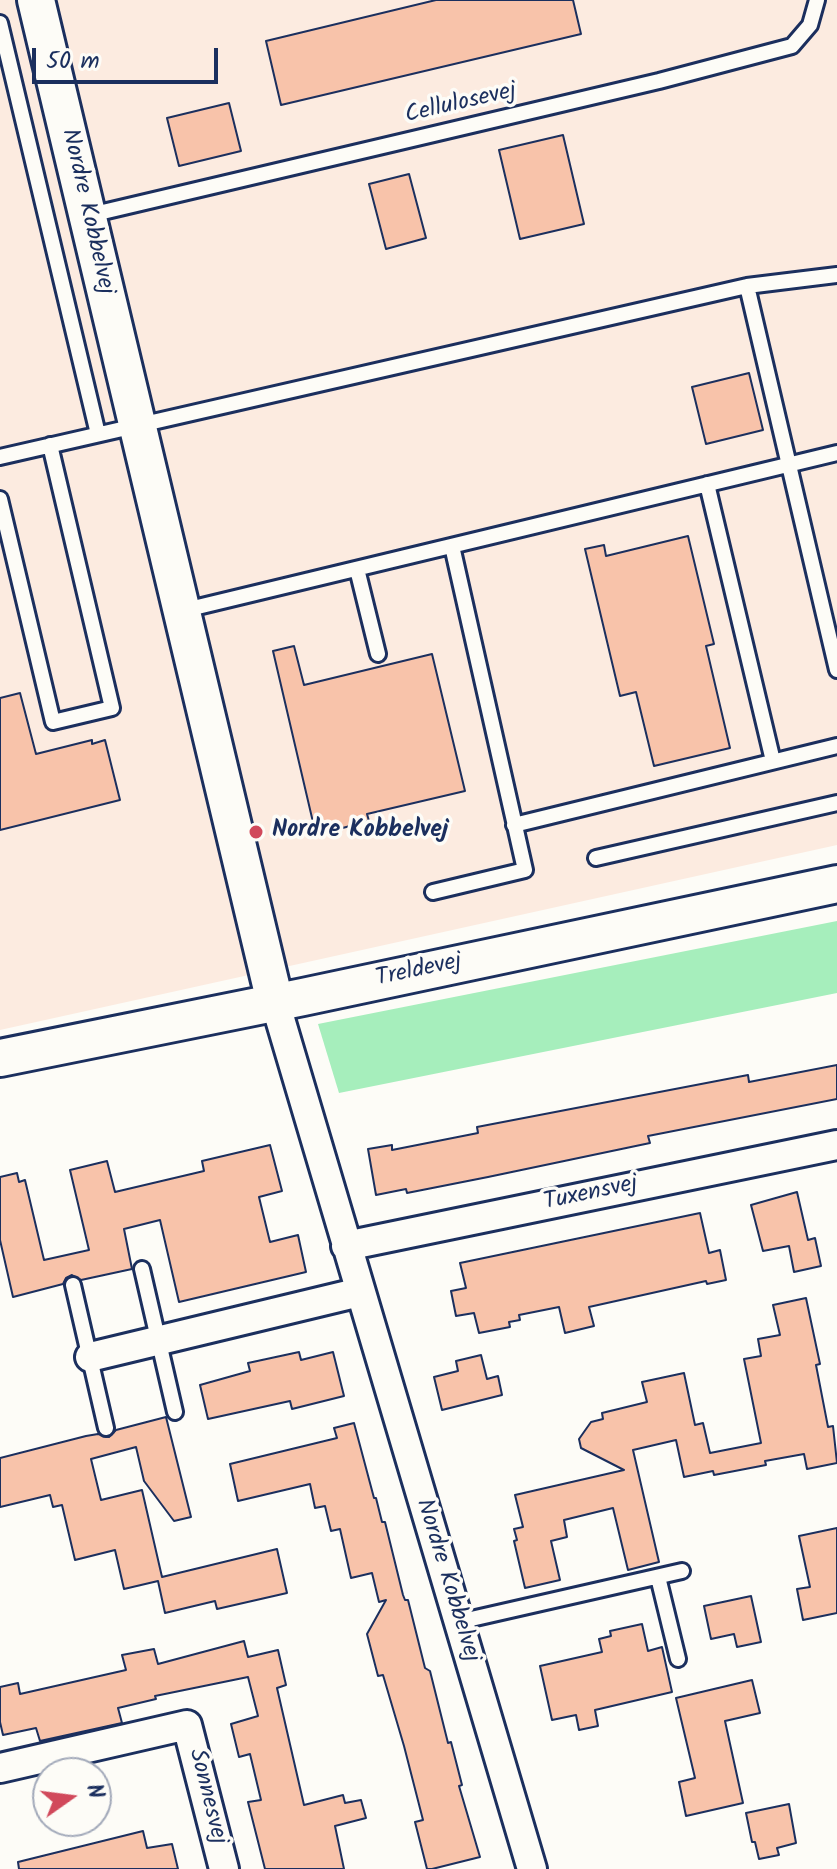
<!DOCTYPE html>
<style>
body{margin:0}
#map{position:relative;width:837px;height:1869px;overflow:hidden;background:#fdfcf7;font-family:Kalam,sans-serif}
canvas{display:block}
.north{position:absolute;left:32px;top:1757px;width:80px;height:80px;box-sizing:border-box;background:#fdfcf7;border:2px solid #a3aaba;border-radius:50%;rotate:76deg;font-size:22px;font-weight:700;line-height:32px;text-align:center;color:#1b2f5e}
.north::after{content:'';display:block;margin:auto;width:28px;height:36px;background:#d1495b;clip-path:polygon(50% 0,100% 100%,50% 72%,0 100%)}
.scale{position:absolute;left:32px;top:48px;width:186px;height:36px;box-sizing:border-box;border:4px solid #1b2f5e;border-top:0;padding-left:10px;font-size:24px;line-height:28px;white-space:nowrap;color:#1b2f5e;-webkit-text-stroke:6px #fdfcf7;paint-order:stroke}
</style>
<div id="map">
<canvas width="837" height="1869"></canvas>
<div class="north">N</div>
<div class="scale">50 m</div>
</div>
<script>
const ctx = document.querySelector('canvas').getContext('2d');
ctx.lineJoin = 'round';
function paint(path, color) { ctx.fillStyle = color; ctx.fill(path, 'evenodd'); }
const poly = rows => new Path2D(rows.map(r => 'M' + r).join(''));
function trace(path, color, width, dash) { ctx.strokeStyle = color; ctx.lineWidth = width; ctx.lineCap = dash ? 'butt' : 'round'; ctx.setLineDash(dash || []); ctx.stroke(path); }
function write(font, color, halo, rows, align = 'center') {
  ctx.font = font + ' Kalam,sans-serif'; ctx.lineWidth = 7; ctx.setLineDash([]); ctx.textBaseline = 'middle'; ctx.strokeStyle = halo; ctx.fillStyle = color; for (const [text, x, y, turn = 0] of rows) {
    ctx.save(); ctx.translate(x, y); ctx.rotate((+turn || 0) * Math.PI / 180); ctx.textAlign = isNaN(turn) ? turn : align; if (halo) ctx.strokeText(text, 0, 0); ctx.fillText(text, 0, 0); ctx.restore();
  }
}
paint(poly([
 [0,0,837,0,837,845,0,1030]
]), '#fcebe0');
paint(poly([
 [837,921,837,993,339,1093,318,1024]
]), '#a6eebc');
const building = poly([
 [436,0,573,0,581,34,281,105,266,41,436,0],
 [229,103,241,151,179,166,167,118,229,103],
 [563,135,584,224,520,239,499,150,563,135],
 [409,174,426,238,386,249,369,184,409,174],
 [749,373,763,430,706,444,692,387,749,373],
 [688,536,714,644,706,646,730,748,654,766,636,692,620,696,585,549,604,545,606,556,688,536],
 [294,646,304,685,432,654,465,791,367,814,369,821,316,835,273,651,294,646],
 [20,693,36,754,92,740,92,744,105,740,120,800,0,830,0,698,20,693],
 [837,1065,837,1099,648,1136,650,1143,488,1177,407,1193,406,1189,376,1195,368,1149,392,1145,392,1150,478,1133,477,1127,748,1075,749,1082,837,1065],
 [270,1145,282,1191,259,1197,270,1242,298,1235,306,1272,179,1302,160,1220,124,1229,132,1269,81,1280,72,1275,66,1278,63,1284,13,1297,0,1240,0,1177,17,1173,19,1182,25,1180,44,1260,89,1250,70,1170,107,1161,115,1192,204,1171,202,1161,270,1145],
 [797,1192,808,1240,815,1238,821,1266,794,1272,789,1246,763,1251,751,1205,797,1192],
 [700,1213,709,1253,720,1250,726,1280,707,1284,706,1281,589,1307,594,1326,565,1333,559,1307,519,1315,520,1320,509,1322,510,1327,479,1333,474,1313,456,1316,451,1291,466,1288,460,1263,700,1213],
 [806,1298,820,1364,816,1365,828,1427,833,1426,837,1463,807,1469,804,1454,765,1461,766,1465,714,1475,713,1471,684,1477,676,1440,633,1450,659,1562,628,1570,613,1508,564,1520,567,1537,551,1541,560,1580,525,1588,514,1541,517,1540,514,1529,523,1527,515,1495,624,1470,581,1448,579,1439,591,1422,603,1419,602,1413,647,1402,642,1382,684,1373,695,1425,703,1423,710,1453,761,1443,744,1359,761,1356,758,1339,780,1335,773,1305,806,1298],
 [299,1352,301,1360,333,1352,344,1396,292,1409,290,1401,208,1419,200,1385,250,1371,248,1363,299,1352],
 [481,1355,487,1379,498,1376,502,1395,442,1410,434,1377,458,1371,456,1361,481,1355],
 [166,1417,191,1517,174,1521,144,1481,136,1447,91,1459,101,1500,142,1490,162,1577,277,1549,287,1593,217,1609,215,1601,165,1613,158,1581,124,1589,115,1550,75,1560,62,1505,53,1507,50,1495,0,1507,0,1458,86,1436,98,1434,109,1437,116,1430,166,1417],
 [354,1423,374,1498,376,1498,382,1522,385,1522,403,1595,405,1600,408,1600,425,1668,430,1671,448,1743,451,1742,462,1785,459,1786,480,1857,432,1869,427,1869,415,1822,423,1820,404,1746,383,1675,378,1676,367,1634,386,1600,379,1602,372,1573,351,1578,340,1529,331,1531,325,1506,315,1508,310,1484,238,1501,230,1464,337,1438,334,1428,354,1423],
 [837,1528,837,1613,803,1620,797,1589,810,1587,799,1536,837,1528],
 [751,1596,761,1642,737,1647,734,1634,711,1639,704,1606,751,1596],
 [642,1624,648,1651,662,1647,672,1692,595,1710,598,1726,579,1730,576,1715,552,1720,540,1666,602,1652,599,1639,611,1636,610,1631,642,1624],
 [244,1641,248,1657,278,1650,286,1685,277,1688,304,1805,343,1795,345,1803,361,1800,366,1818,335,1826,344,1869,265,1869,248,1802,261,1800,250,1754,239,1757,231,1724,258,1716,248,1677,155,1696,156,1699,118,1708,122,1723,40,1741,36,1728,3,1735,0,1722,0,1687,18,1683,20,1694,126,1670,122,1655,154,1649,158,1664,244,1641],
 [752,1680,760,1713,725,1721,743,1803,686,1816,679,1782,695,1778,676,1698,752,1680],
 [789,1804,796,1843,777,1848,779,1855,759,1859,755,1842,752,1842,746,1813,789,1804],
 [143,1831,147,1848,172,1844,178,1869,19,1869,18,1862,143,1831]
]);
paint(building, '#f8c3aa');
trace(building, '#1b2f5e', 2);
const service = poly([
 [0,23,98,434],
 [90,215,659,81,792,46,810,25,817,0],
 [747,286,837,670],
 [0,457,747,286,837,275],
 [707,484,773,761],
 [0,499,53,722,112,708,50,445],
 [357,569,378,654],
 [181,611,837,453],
 [514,825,837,746],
 [596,858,837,803],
 [433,892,525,870,452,546],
 [142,1269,175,1412],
 [73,1285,106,1428],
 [658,1577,678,1659],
 [458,1622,682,1571]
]);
const minor = poly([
 [275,1002,532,1869],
 [346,1246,837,1145],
 [90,1357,360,1292],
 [0,1768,187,1725,224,1869]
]);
const tertiary = poly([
 [36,0,275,1002],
 [0,1058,303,997,837,884]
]);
trace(service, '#1b2f5e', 20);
trace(minor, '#1b2f5e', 34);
trace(tertiary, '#1b2f5e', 42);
trace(service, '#fdfcf7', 14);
trace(minor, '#fdfcf7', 28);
trace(tertiary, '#fdfcf7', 36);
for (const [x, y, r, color] of [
 [256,832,8,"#d1495b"]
]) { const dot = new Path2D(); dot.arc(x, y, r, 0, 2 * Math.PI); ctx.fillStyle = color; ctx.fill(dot); trace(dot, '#fdfcf7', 3); }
write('24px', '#1b2f5e', '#fdfcf7', [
 ["Cellulosevej",461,105,-13],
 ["Nordre Kobbelvej",86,212,77],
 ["Treldevej",419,972,-12],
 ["Tuxensvej",591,1195,-12],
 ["Nordre Kobbelvej",446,1581,73],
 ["Sonnesvej",206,1797,76]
]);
write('bold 24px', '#1b2f5e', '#fdfcf7', [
 ["Nordre Kobbelvej",272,832]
], 'left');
</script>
